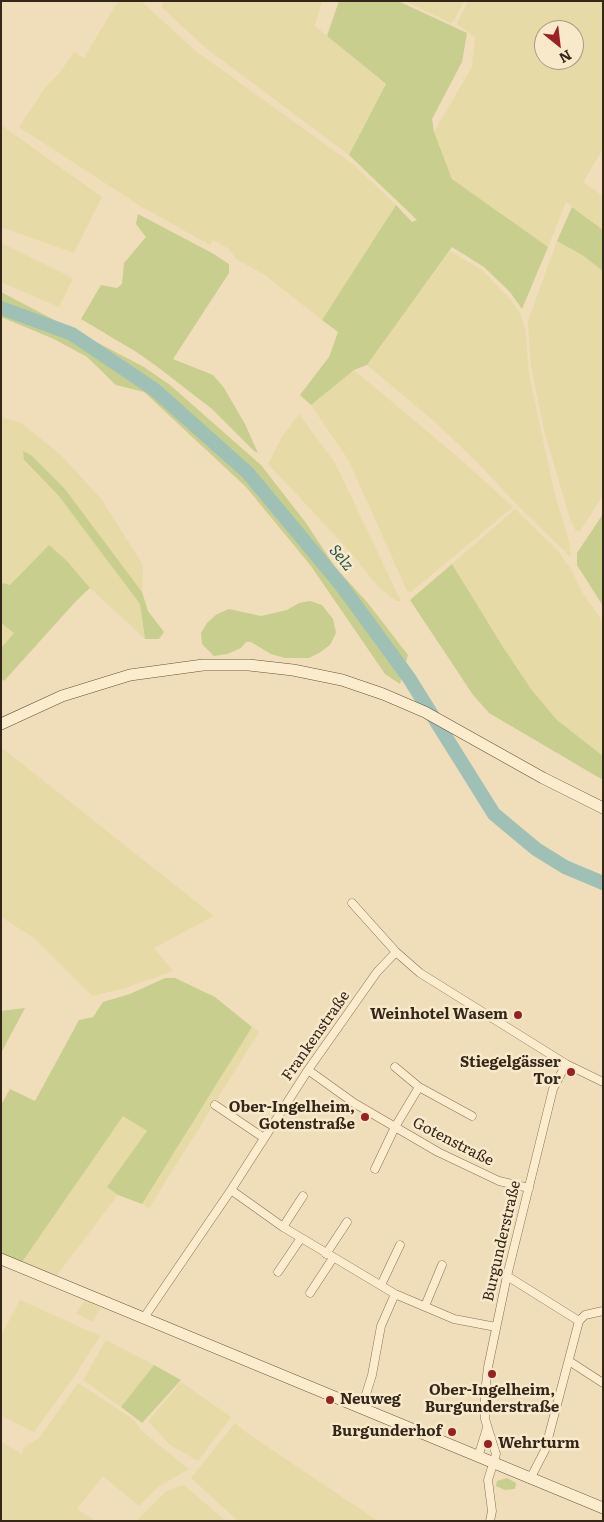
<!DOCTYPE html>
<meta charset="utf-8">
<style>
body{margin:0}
#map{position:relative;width:604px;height:1522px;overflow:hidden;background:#f0deba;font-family:Literata,serif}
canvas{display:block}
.frame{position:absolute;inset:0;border:2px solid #35261a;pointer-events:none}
.north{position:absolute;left:534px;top:20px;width:50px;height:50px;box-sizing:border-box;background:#f7e9ca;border:1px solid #a99b84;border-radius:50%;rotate:151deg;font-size:14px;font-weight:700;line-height:20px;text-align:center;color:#35261a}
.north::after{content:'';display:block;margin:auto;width:18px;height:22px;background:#992125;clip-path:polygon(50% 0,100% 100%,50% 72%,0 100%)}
</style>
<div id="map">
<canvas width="604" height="1522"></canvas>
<div class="frame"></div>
<div class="north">N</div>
</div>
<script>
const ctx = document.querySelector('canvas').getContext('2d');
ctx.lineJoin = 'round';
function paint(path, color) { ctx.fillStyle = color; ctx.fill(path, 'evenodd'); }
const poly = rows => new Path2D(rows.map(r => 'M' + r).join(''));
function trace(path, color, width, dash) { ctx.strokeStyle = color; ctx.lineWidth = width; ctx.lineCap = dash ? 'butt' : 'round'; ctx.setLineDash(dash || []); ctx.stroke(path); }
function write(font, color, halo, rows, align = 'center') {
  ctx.font = font + ' Literata,serif'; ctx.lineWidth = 5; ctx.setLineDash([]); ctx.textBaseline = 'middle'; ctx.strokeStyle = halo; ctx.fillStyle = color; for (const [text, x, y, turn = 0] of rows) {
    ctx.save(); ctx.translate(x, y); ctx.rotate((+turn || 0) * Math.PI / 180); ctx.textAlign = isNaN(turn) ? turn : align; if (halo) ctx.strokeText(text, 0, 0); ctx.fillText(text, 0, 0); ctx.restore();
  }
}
paint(poly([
 [118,1,141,1,197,52,354,165,396,205,322,320,265,275,236,259,229,249,213,240,210,245,142,207,19,127,45,88,60,72,74,52,84,58],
 [164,1,322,1,315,26,386,85,349,155,207,49,161,7],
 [405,1,464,1,452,24],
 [468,1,603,1,603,149,583,182,603,196,603,230,566,202,548,247,452,179,434,132,472,67,475,38,457,24],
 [544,30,574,30,574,60,544,60],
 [1,125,102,197,74,253,1,227],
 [557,241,582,255,603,271,603,495,580,531,576,531,570,519,544,430,531,367,528,321],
 [1,243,73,278,59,307,1,282],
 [450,251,483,271,511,300,520,313,525,328,529,373,538,417,554,491,569,541,571,557,519,507,478,463,435,422,367,365],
 [354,370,459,458,513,507,411,592,407,591,349,461,311,405],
 [299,414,335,463,401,601,396,601,379,588,346,547,268,464,281,438],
 [1,417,21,423,60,454,102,500,143,565,142,592,65,489,31,455,24,452,24,461,58,495,140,604,145,639,90,588,68,562,10,585,3,583,1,585],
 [515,509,558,551,571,569,582,592,603,622,603,756,557,720,531,689,503,647,452,564],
 [1,623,14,633,1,648],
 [1,747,214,916,154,948,173,971,123,989,92,996,33,937,1,917],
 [252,1027,259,1032,149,1208,142,1204],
 [123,1115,147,1131,108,1187,118,1195,57,1275,22,1262],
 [20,1300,100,1336,76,1374,34,1432,1,1416,1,1336],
 [85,1300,101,1308,92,1322,76,1313],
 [106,1340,154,1365,121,1407,83,1380],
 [181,1382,231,1417,198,1461,170,1445,148,1421],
 [78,1383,133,1419,140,1428,140,1430,189,1469,158,1487,139,1506,103,1476,77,1509,96,1521,1,1521,1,1442,22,1454,24,1447,39,1438],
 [235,1423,247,1433,378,1521,238,1521,191,1478],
 [184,1485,226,1521,136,1521,165,1492]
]), '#e6daa7');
paint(poly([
 [339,1,398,1,467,33,462,62,432,119,434,132,452,179,548,247,522,309,510,292,484,267,452,247,367,365,354,370,311,405,300,395,329,357,338,332,322,320,396,205,412,222,417,220,349,155,386,84,327,36],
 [572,207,603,230,603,271,582,255,557,241],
 [138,214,212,253,229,264,229,273,173,359,213,375,224,388,245,424,258,453,254,451,212,409,159,368,138,353,81,319,101,285,117,288,122,284,124,263,146,237,136,224],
 [1,292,144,367,170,385,261,465,306,523,335,567,367,602,408,655,400,684,385,674,311,566,246,487,144,392,116,385,87,357,54,339,1,317],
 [23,451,31,455,65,489,142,592,148,611,164,632,159,639,145,639,140,604,58,495,24,460],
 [603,514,603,606,577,565,577,553],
 [49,545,68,562,90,588,77,600,4,681,1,678,1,648,14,633,1,623,1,585,3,583,10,585],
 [452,564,503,647,531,689,557,720,603,756,603,780,489,713,473,695,410,600],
 [310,601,322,605,333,619,336,633,330,645,319,653,309,658,285,658,271,654,251,642,246,642,241,648,227,654,214,656,202,644,201,633,207,623,217,614,229,609,261,616,287,610,299,603],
 [165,978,175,978,215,997,252,1027,142,1204,118,1195,107,1187,147,1131,123,1116,22,1262,1,1253,1,1105,10,1089,35,1101,79,1020,93,1017,103,1002,130,994],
 [25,1008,1,1053,1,1011],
 [154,1365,181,1380,142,1423,121,1407],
 [507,1478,516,1483,515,1489,505,1490,496,1486,497,1481]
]), '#c8ce8e');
trace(poly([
 [1,308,72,334,155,390,248,473,341,585,409,678,494,814,536,849,565,867,603,883]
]), '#9fc0b5', 14);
const street = poly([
 [352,903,396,952,420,973,566,1064,603,1082],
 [395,1067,419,1087,472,1116],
 [308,1070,354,1103,438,1152,499,1181,529,1188],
 [215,1105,264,1138],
 [375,1169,395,1127,419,1087],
 [231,1190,283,1227,395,1294,454,1319,496,1327],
 [283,1227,303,1196],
 [326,1254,347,1222],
 [278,1272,301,1238],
 [507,1276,579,1321],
 [381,1285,400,1245],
 [310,1293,333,1258],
 [425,1306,442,1265],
 [143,1319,231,1190,308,1070,377,972,396,952],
 [569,1361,603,1383],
 [362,1407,372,1375,381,1326,395,1294],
 [478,1457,487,1428],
 [530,1479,545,1450,579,1321,585,1315,603,1311],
 [490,1521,492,1511,488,1480,496,1454,485,1419,485,1393,488,1367,507,1276,553,1089,566,1064]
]);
const secondary = poly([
 [1,724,62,696,130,675,203,665,249,665,293,670,342,680,383,694,425,712,543,778,603,808],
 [1,1259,603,1508]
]);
trace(street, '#876e54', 9);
trace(secondary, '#694f37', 12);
trace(street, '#fbeccd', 8);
trace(secondary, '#fbeccd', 11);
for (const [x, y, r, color] of [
 [518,1015,5,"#992125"],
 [571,1072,5,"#992125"],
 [365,1117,5,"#992125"],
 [492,1374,5,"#992125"],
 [330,1400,5,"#992125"],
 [452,1432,5,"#992125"],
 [488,1444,5,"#992125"]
]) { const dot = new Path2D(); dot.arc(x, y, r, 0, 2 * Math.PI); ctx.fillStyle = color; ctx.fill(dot); trace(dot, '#f7e9ca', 2); }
write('bold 15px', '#35261a', '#f7e9ca', [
 ["Weinhotel Wasem",508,1015],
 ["Stiegelgässer",561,1063],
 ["Tor",561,1080],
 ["Ober-Ingelheim,",355,1108],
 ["Gotenstraße",355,1125],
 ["Ober-Ingelheim,",492,1391,"center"],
 ["Burgunderstraße",492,1408,"center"],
 ["Neuweg",340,1400,"left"],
 ["Burgunderhof",442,1432],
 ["Wehrturm",498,1444,"left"]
], 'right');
write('15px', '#35261a', '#f7e9ca', [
 ["Frankenstraße",316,1036,-55],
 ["Gotenstraße",453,1142,27],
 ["Burgunderstraße",502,1241,-77]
]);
write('italic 16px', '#285652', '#f7e9ca', [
 ["Selz",341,558,50]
]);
</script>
